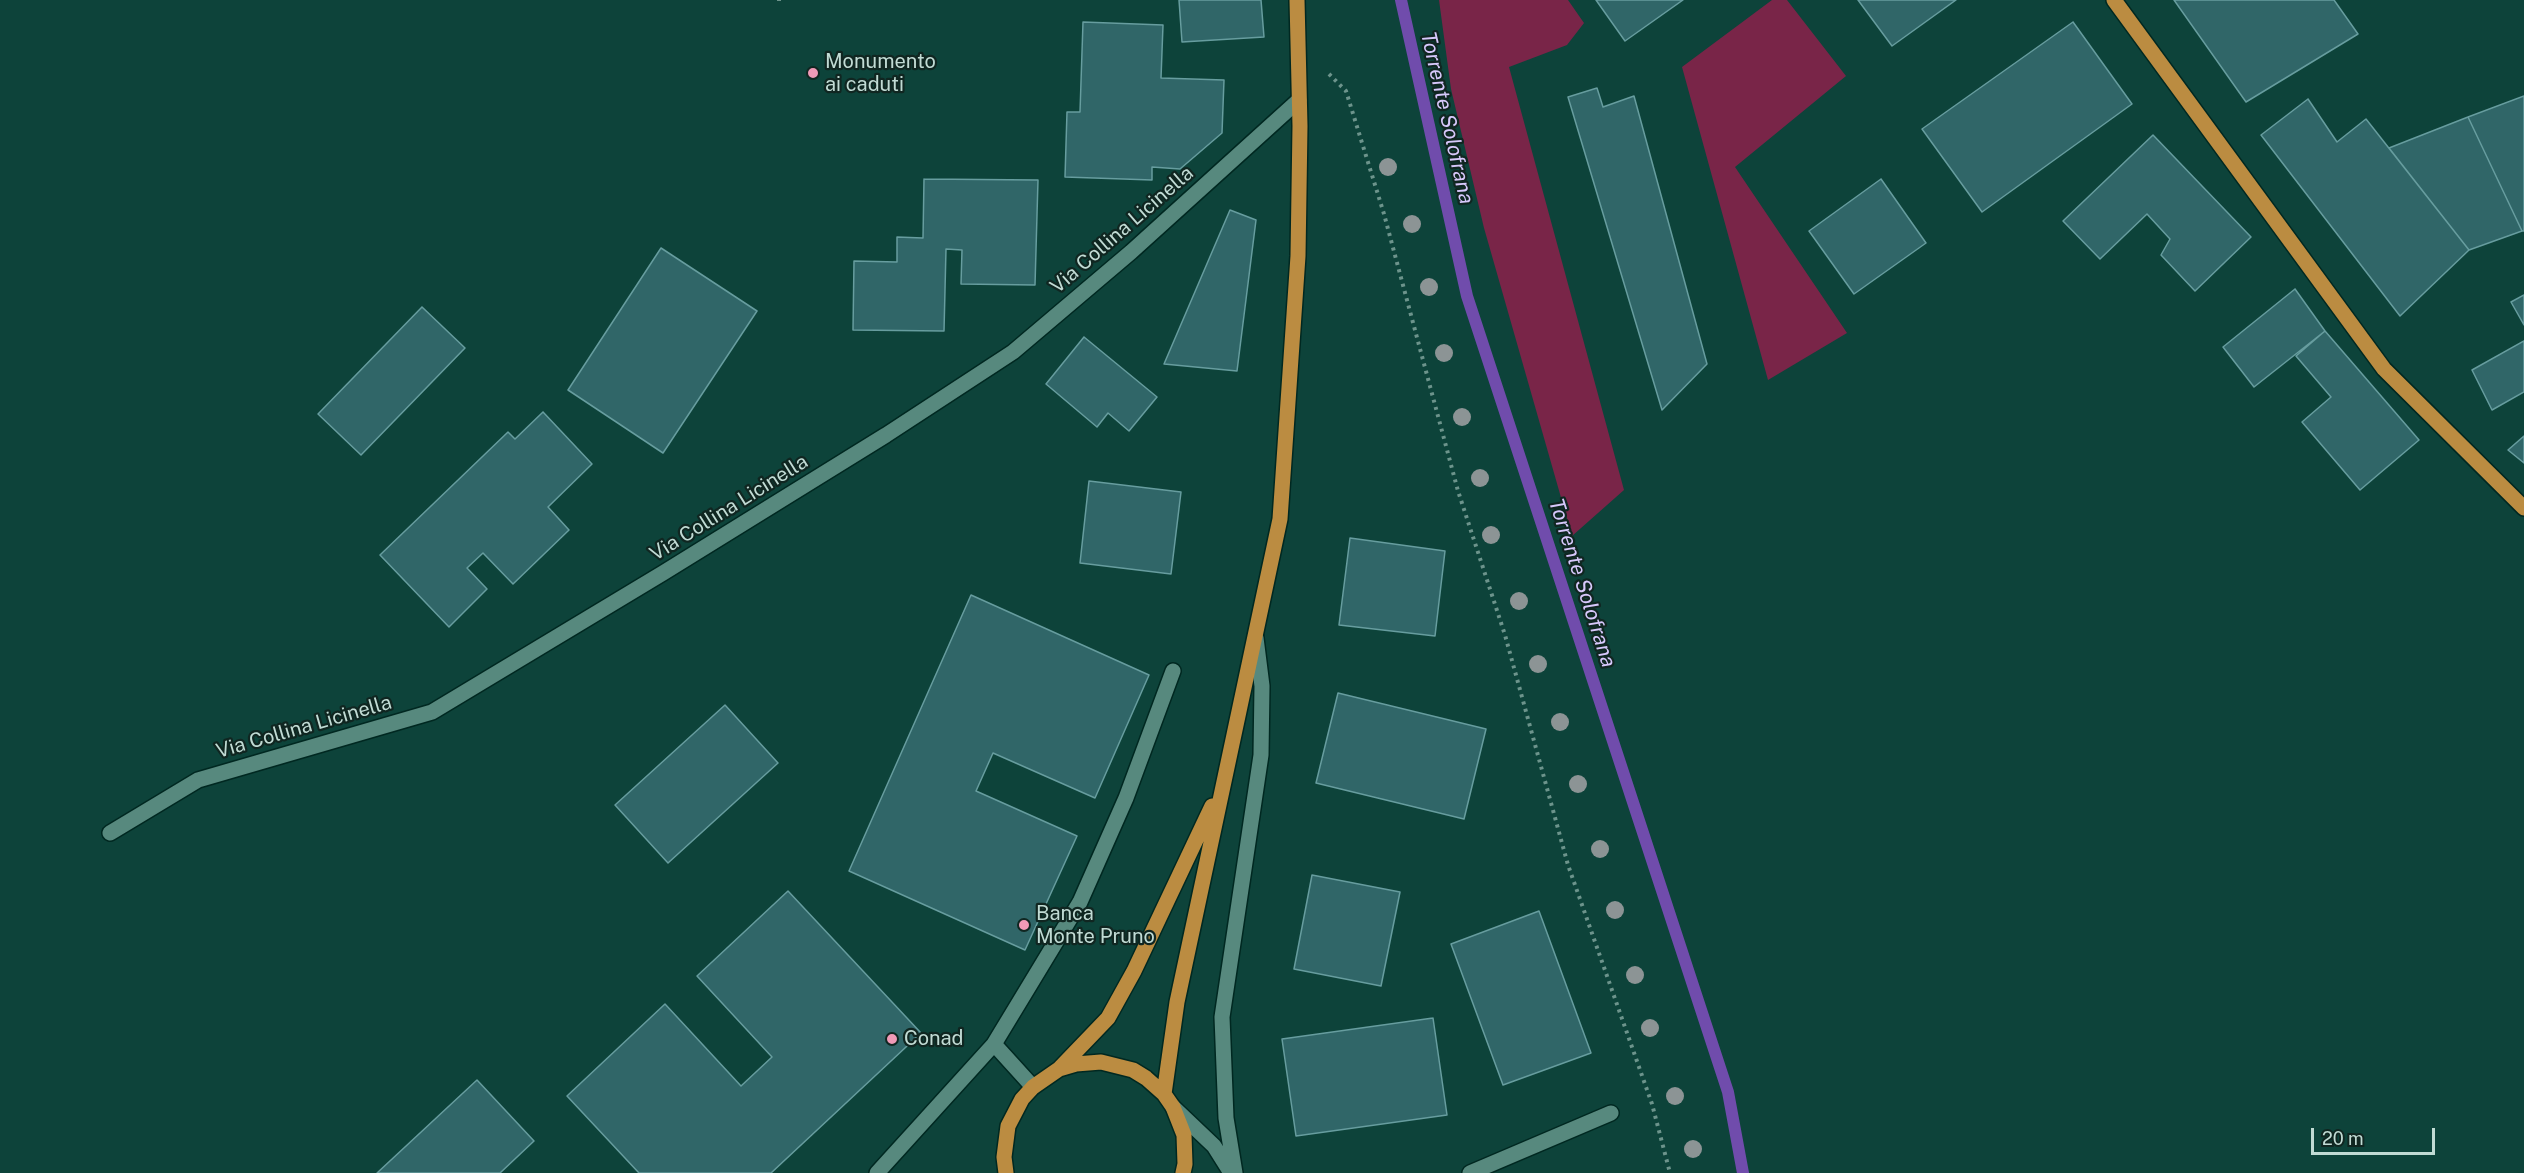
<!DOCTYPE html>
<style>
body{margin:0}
#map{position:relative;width:2524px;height:1173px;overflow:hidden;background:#0d433a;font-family:"Public Sans",sans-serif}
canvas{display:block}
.scale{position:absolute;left:2311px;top:1128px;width:124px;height:27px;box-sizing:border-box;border:3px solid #c1dbd4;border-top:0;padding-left:8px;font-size:18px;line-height:21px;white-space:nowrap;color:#c1dbd4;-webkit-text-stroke:4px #102621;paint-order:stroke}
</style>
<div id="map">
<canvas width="2524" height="1173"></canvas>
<div class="scale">20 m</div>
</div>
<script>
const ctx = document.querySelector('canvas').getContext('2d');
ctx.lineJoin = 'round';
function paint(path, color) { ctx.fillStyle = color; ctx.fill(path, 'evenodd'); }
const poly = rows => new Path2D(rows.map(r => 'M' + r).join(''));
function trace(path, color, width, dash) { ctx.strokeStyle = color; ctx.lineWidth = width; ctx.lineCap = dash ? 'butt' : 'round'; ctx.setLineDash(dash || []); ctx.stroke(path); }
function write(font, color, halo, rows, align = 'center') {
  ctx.font = font + ' "Public Sans",sans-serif'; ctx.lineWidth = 4.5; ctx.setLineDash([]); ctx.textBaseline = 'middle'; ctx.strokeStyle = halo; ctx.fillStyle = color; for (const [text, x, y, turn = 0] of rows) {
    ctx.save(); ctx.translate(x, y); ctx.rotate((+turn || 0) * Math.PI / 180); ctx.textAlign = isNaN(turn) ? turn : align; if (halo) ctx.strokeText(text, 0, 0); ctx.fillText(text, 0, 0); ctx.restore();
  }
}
paint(poly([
 [1439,0,1568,0,1584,23,1567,45,1509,67,1624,490,1572,536,1484,228,1451,89],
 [1772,0,1787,0,1846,76,1735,167,1847,333,1768,380,1682,67]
]), '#792548');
trace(poly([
 [1401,0,1467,296,1728,1092,1743,1173]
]), '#704cac', 12);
const building = poly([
 [1179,0,1261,0,1264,37,1182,42,1179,0],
 [1596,0,1683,0,1625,41,1596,0],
 [1858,0,1956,0,1892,46,1858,0],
 [2174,0,2334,0,2358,34,2246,102,2174,0],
 [1083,22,1163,25,1161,78,1224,80,1222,133,1180,169,1152,167,1152,180,1065,177,1067,112,1080,112,1083,22],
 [2073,22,2132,104,1982,212,1922,129,2073,22],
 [1597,88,1603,107,1634,96,1707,364,1662,410,1568,97,1597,88],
 [2524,96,2524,231,2522,231,2468,117,2524,96],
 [2308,99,2337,142,2366,119,2469,250,2400,316,2261,135,2308,99],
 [2468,117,2522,231,2469,250,2389,148,2468,117],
 [2153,135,2251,237,2195,291,2161,255,2170,239,2147,214,2100,259,2063,221,2153,135],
 [924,179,1038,180,1035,285,961,284,962,250,946,249,944,331,853,330,854,261,897,262,897,237,923,238,924,179],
 [1881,179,1926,243,1854,294,1809,231,1881,179],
 [1230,210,1256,220,1237,371,1164,364,1230,210],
 [661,248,757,311,663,453,568,390,661,248],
 [2295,289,2325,331,2254,387,2223,347,2295,289],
 [2524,295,2524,325,2511,302,2524,295],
 [422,307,465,348,361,455,318,414,422,307],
 [2325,331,2419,440,2360,490,2302,422,2331,397,2296,356,2325,331],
 [1084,337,1157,397,1129,431,1108,413,1097,427,1046,384,1084,337],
 [2524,341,2524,392,2492,410,2472,370,2524,341],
 [543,412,592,464,548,507,569,530,513,584,483,553,467,568,487,589,449,627,380,555,508,432,515,439,543,412],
 [2524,436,2524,463,2508,450,2524,436],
 [1089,481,1181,492,1171,574,1080,563,1089,481],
 [1350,538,1445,551,1435,636,1339,625,1350,538],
 [971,595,1149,675,1095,798,993,753,976,791,1077,836,1025,950,849,871,971,595],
 [1338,693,1486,729,1464,819,1316,783,1338,693],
 [725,705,778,763,668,863,615,805,725,705],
 [1312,875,1400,892,1381,986,1294,969,1312,875],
 [788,891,921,1033,771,1173,639,1173,567,1096,665,1004,741,1086,772,1057,697,976,788,891],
 [1539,911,1591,1053,1503,1085,1451,944,1539,911],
 [1433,1018,1447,1115,1296,1136,1282,1039,1433,1018],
 [477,1080,534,1141,500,1173,377,1173,477,1080]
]);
paint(building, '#306668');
trace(building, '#679d9f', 1.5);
const minor = poly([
 [110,833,198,780,432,712,663,573,886,435,1013,352,1131,252,1299,100],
 [1033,1087,994,1044,1080,902,1126,798,1173,671],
 [1173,1107,1214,1146,1231,1173],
 [877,1173,994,1044],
 [1235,1173,1226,1118,1222,1017,1261,755,1262,686,1256,638],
 [1470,1173,1611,1113]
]);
const major = poly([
 [2114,0,2384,369,2524,508],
 [1059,1069,1108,1018,1134,971,1212,806],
 [1164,1094,1177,1002,1280,519,1298,256,1300,126,1297,0],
 [1006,1173,1004,1157,1008,1126,1022,1099,1033,1087,1059,1069,1076,1064,1101,1062,1133,1070,1146,1078,1164,1094,1173,1107,1184,1135,1185,1164,1183,1173]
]);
trace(minor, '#002821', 18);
trace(major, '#002821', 18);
trace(poly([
 [779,0,779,1],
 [1329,74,1346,91,1384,214,1458,491,1505,635,1568,865,1652,1104,1670,1173]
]), '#6d948c', 4, [3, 4.5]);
trace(minor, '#57897e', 15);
trace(major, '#bb8c41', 15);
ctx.fillStyle = '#8c9495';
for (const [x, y] of [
 [1388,167],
 [1412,224],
 [1429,287],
 [1444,353],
 [1462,417],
 [1480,478],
 [1491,535],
 [1519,601],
 [1538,664],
 [1560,722],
 [1578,784],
 [1600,849],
 [1615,910],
 [1635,975],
 [1650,1028],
 [1675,1096],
 [1693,1149]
]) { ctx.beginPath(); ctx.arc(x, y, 9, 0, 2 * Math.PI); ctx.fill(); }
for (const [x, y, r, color] of [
 [813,73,6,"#f09ab7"],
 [1024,925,6,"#f09ab7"],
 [892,1039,6,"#f09ab7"]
]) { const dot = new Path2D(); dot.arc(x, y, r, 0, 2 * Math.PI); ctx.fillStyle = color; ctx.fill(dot); trace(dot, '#102621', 2); }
write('20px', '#c1dbd4', '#102621', [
 ["Monumento",825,62],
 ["ai caduti",825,85],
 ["Banca",1036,914],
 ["Monte Pruno",1036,937],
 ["Conad",904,1039]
], 'left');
write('20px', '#c1dbd4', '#102621', [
 ["Via Collina Licinella",1122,230,-41],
 ["Via Collina Licinella",729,508,-32],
 ["Via Collina Licinella",304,727,-16]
]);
write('italic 21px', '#d7c8fb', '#102621', [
 ["Torrente Solofrana",1447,118,77],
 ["Torrente Solofrana",1582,583,72]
]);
</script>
